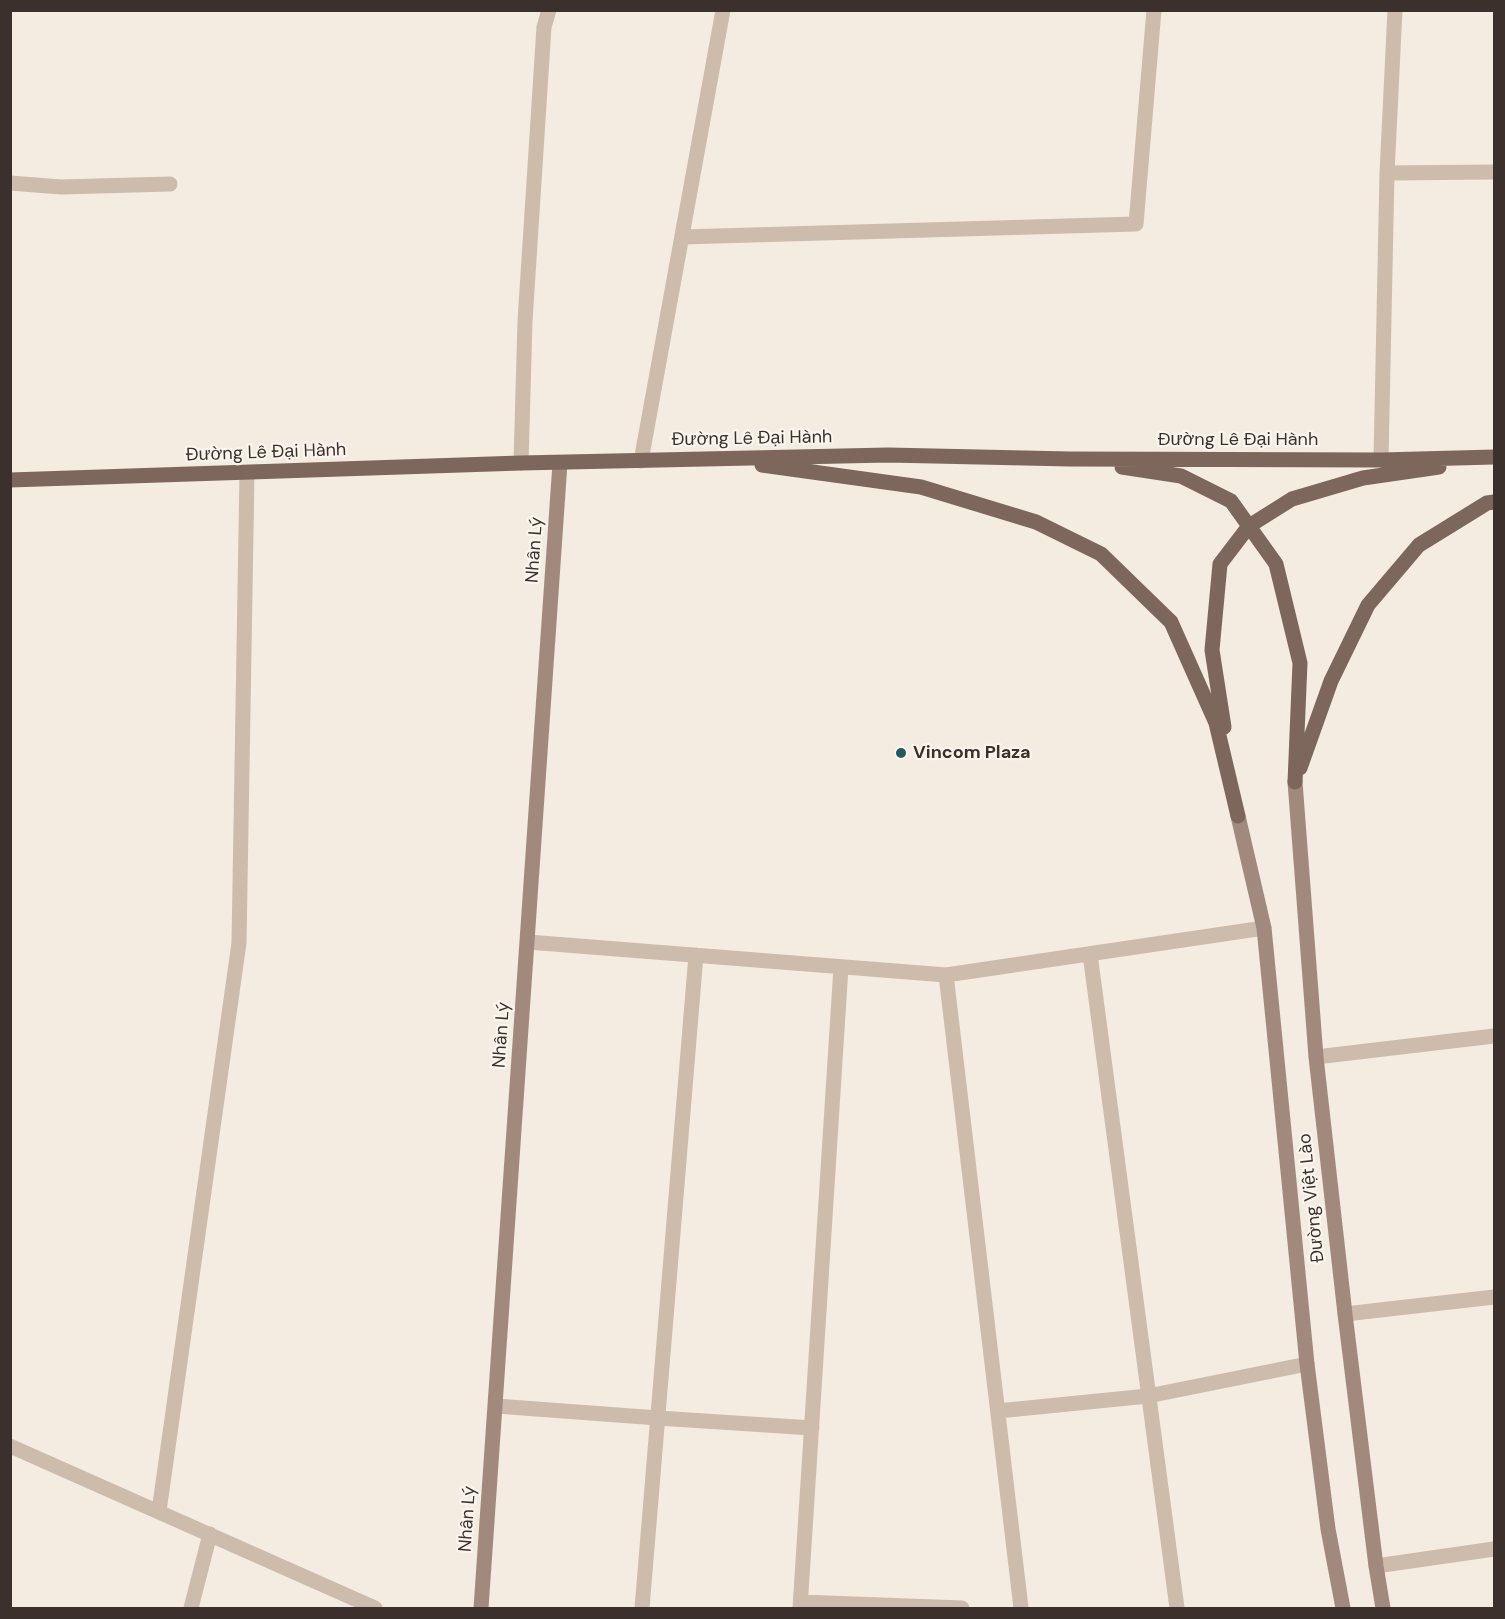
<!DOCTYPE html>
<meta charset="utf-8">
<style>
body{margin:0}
#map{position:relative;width:1505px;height:1619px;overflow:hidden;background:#f4ebe1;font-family:"DM Sans",sans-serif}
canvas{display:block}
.frame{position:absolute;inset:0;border:12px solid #3b302b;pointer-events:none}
</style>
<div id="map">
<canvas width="1505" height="1619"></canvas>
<div class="frame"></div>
</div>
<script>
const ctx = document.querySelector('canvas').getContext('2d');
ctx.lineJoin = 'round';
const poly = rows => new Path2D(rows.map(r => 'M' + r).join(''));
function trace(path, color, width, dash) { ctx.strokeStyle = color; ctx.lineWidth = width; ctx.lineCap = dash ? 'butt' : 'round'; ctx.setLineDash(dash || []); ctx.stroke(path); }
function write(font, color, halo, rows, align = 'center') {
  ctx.font = font + ' "DM Sans",sans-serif'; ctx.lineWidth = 4.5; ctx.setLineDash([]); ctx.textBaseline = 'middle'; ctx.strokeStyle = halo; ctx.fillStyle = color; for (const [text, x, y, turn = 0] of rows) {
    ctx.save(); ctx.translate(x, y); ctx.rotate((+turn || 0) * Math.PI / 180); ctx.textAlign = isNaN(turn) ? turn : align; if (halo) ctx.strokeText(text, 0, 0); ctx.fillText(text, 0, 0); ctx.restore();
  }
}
trace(poly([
 [1387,173,1494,172],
 [10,183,61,187,170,184],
 [682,237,1136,224,1154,10],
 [1381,460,1387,173,1395,10],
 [641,461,723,10],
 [521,463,525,321,544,27,549,10],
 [528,942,946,975,1264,928],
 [1090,954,1177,1608],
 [946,975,1021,1608],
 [1316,1057,1494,1036],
 [1345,1314,1494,1297],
 [496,1406,658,1418,812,1428],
 [998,1411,1148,1396,1307,1364],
 [10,1446,375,1608],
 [159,1511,239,943,247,473],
 [1376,1566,1494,1549],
 [801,1602,962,1608],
 [191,1608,210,1534],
 [642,1608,696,955],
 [800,1608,841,967]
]), '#cdbbac', 15);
trace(poly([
 [1295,782,1316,1057,1345,1314,1376,1566,1383,1608],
 [1238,816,1264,928,1307,1364,1328,1529,1343,1608],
 [481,1608,560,463]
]), '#a18a7d', 15);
trace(poly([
 [762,465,921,487,1036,522,1101,554,1171,622,1216,723,1238,816],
 [1122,467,1181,476,1231,501,1276,564,1300,663,1295,782],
 [10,480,521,463,888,455,1070,459,1381,460,1494,457],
 [1224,727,1212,650,1220,564,1249,526,1292,499,1363,478,1439,467],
 [1300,768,1331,681,1368,605,1419,545,1487,503,1494,502]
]), '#7d675c', 15);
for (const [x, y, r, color] of [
 [901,753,6,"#1f5a5e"]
]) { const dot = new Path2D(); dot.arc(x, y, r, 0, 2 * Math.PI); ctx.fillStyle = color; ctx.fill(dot); trace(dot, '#fbf5ee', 2); }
write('18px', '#3b302b', '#fbf5ee', [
 ["Đường Lê Đại Hành",752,439,-1],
 ["Đường Lê Đại Hành",1238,440],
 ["Đường Lê Đại Hành",266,453,-2],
 ["Nhân Lý",535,550,-86],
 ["Nhân Lý",502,1035,-86],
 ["Đường Việt Lào",1312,1198,-96],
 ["Nhân Lý",468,1519,-86]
]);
write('bold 18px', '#3b302b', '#fbf5ee', [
 ["Vincom Plaza",913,753]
], 'left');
</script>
